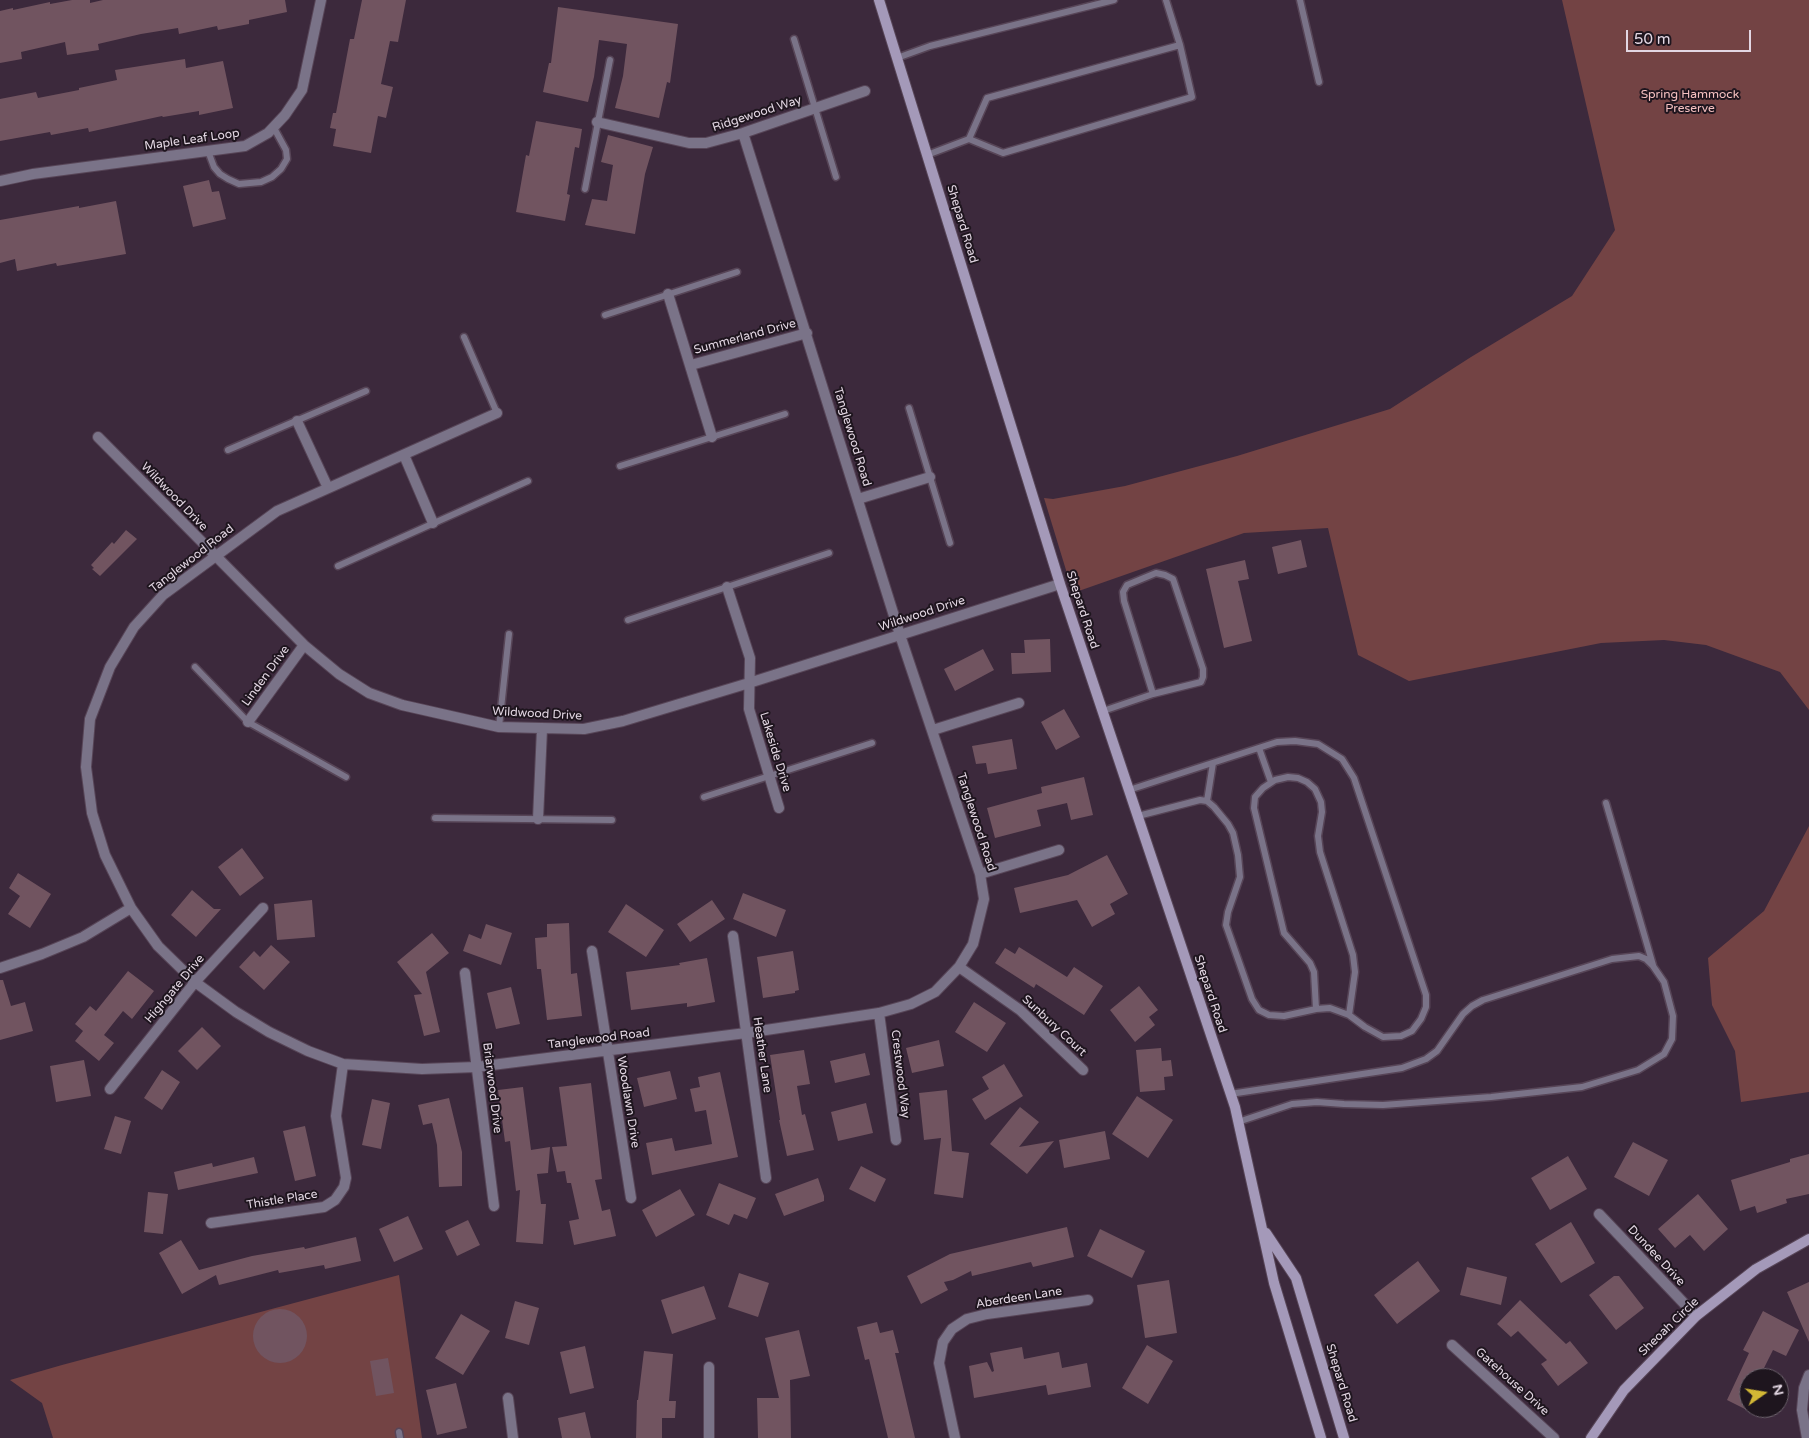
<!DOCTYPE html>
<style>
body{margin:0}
#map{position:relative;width:1809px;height:1438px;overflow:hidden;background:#3c293c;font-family:"Varela Round",sans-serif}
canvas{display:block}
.north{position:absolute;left:1739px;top:1368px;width:50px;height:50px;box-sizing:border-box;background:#1e151e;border:1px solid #6d636d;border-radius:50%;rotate:77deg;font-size:14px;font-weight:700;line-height:20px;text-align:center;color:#e3d7e3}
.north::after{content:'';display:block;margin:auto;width:18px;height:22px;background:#d2b735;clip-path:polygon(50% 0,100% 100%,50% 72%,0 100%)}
.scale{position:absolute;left:1626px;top:30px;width:125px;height:22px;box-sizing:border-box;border:2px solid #e3d7e3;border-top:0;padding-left:6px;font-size:15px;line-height:18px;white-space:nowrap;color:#e3d7e3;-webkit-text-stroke:4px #1e151e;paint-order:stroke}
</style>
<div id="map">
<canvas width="1809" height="1438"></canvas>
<div class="north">N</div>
<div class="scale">50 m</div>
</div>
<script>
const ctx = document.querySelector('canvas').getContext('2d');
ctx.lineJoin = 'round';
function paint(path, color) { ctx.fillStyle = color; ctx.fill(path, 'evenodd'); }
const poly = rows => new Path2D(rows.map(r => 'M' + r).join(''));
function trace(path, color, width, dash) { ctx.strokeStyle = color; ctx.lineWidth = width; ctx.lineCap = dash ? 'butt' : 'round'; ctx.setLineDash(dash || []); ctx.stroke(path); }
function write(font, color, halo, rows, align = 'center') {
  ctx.font = font + ' "Varela Round",sans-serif'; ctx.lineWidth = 4; ctx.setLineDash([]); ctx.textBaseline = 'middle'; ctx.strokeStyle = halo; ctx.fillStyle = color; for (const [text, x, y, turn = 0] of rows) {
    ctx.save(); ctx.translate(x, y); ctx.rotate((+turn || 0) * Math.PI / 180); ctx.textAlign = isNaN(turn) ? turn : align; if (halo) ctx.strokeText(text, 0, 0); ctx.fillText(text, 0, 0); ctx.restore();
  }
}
paint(poly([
 [1562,0,1809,0,1809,710,1780,672,1706,645,1664,640,1601,643,1409,681,1358,655,1328,528,1244,533,1073,593,1044,498,1053,499,1125,486,1237,456,1390,409,1471,357,1572,296,1615,230],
 [1809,826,1809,1092,1741,1102,1735,1051,1712,1005,1708,958,1764,911],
 [399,1275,422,1438,53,1438,42,1403,10,1380,62,1365]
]), '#734344');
paint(poly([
 [72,0,90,0,90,3,103,0,285,0,287,12,249,20,249,24,218,30,217,26,179,34,178,28,141,34,98,44,99,50,67,55,65,42,21,52,22,59,0,63,0,11,13,8,13,10,50,2,50,4],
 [362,0,406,0,398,42,390,41,381,84,393,87,386,118,378,116,371,153,333,146,336,129,330,128,333,113,336,113,350,39,354,39],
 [558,7,678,24,670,83,667,82,659,118,615,108,623,76,627,44,599,40,594,77,588,102,543,92,549,63,551,63],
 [185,59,186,68,223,61,233,108,199,115,199,111,163,117,162,116,89,132,88,128,51,135,50,132,0,141,0,99,36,92,38,98,79,90,79,88,117,80,115,70],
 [536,121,582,129,579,148,575,147,567,194,570,195,565,221,516,212,526,155,529,156],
 [608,135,653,147,645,174,635,234,585,225,592,199,607,201,613,165,601,162],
 [209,180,212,192,219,191,226,219,193,227,183,186],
 [116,201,126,254,57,266,56,263,17,271,15,259,0,263,0,220,79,206,79,208],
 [126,530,137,539,100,576,92,569,94,568,91,565,112,542,114,544],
 [1301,540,1307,567,1278,574,1272,547],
 [1245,560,1249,579,1238,581,1252,641,1224,648,1206,569],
 [1050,639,1051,672,1012,674,1011,653,1025,653,1024,640],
 [983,649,994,670,955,691,944,669],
 [1064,709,1080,737,1056,750,1041,722],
 [1012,739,1017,769,988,774,986,763,976,764,972,746],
 [1084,777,1093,815,1071,820,1067,803,1037,810,1041,826,995,838,987,808,1042,793,1041,787],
 [242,848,264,878,240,896,218,867],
 [1107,855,1128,894,1110,904,1115,914,1092,927,1077,900,1020,913,1014,888,1068,875],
 [18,873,51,894,30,928,8,914,20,896,9,888],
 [192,890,214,909,221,909,196,937,171,915],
 [743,893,786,910,776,937,733,919],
 [312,900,315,937,277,940,274,904],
 [712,900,725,919,690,942,677,924],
 [626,904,664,930,646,957,608,932],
 [569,923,571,974,577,973,582,1016,547,1020,541,969,537,969,535,938,547,937,547,924],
 [486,924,512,933,501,965,463,951,469,934,481,939],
 [432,933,449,953,426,972,440,1032,424,1036,414,995,422,994,397,962],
 [271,945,290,962,264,990,239,967,254,951,260,957],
 [1019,947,1067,977,1074,967,1103,986,1084,1015,1036,984,1034,988,995,963,1005,948,1015,954],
 [793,951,799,990,795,991,795,993,763,998,757,957],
 [707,958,715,1002,687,1007,687,1003,631,1010,626,972,680,965,679,963],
 [128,971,154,991,132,1019,123,1011,104,1035,114,1043,99,1061,75,1041,83,1031,75,1024,90,1006,96,1011],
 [0,980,3,980,11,1006,25,1002,33,1031,0,1040],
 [1139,986,1158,1010,1149,1017,1155,1025,1135,1042,1110,1010],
 [511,987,520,1024,496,1029,487,993],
 [974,1002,1006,1023,987,1052,955,1032],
 [202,1027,221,1046,197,1070,178,1051],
 [939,1040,944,1066,912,1073,906,1048],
 [1161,1048,1162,1061,1171,1060,1173,1076,1164,1077,1165,1090,1140,1092,1136,1050],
 [804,1050,810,1084,797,1086,802,1115,805,1114,814,1150,787,1156,779,1120,780,1120,770,1055],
 [865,1053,870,1075,835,1083,830,1061],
 [84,1060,91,1096,56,1102,50,1066],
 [1004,1064,1023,1096,985,1120,972,1099,989,1089,982,1077],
 [162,1070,180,1082,162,1110,144,1098],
 [670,1071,677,1099,644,1107,637,1078],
 [720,1072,738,1157,652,1175,646,1143,672,1138,675,1151,712,1144,706,1110,695,1112,690,1089,700,1087,698,1077],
 [591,1083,602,1179,595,1180,602,1211,610,1209,616,1236,574,1245,569,1221,579,1219,571,1183,567,1183,565,1171,557,1172,552,1147,567,1146,559,1087],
 [523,1087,531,1150,550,1147,548,1173,537,1174,541,1204,546,1204,543,1244,516,1242,520,1190,516,1191,510,1141,505,1142,498,1090],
 [947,1090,952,1151,969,1153,963,1198,934,1194,941,1138,924,1140,919,1093],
 [1137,1096,1173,1120,1148,1158,1112,1134],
 [449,1098,462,1152,462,1186,439,1187,437,1145,432,1123,423,1125,418,1105],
 [372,1099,390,1103,381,1149,362,1145],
 [866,1103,873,1133,838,1141,831,1112],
 [1020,1107,1039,1122,1019,1147,1054,1141,1027,1174,990,1144],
 [115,1116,131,1121,121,1154,104,1149],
 [305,1126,316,1176,295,1181,283,1131],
 [1105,1131,1110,1159,1064,1168,1059,1140],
 [1633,1142,1668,1160,1649,1196,1614,1177],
 [1809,1154,1809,1194,1786,1199,1787,1203,1757,1213,1755,1206,1740,1211,1731,1180,1790,1162,1790,1159],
 [1568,1156,1587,1189,1550,1210,1531,1178],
 [254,1157,258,1173,178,1190,174,1172,212,1163,213,1167],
 [861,1166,886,1179,875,1202,849,1189],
 [818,1178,824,1196,824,1201,784,1216,775,1194],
 [719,1183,756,1198,747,1219,734,1214,729,1225,706,1215],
 [680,1189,695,1215,656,1237,642,1210],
 [148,1192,168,1194,163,1234,144,1232],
 [1698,1194,1728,1229,1704,1251,1690,1235,1675,1248,1658,1229],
 [408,1216,423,1249,394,1262,379,1229],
 [468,1220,480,1245,457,1256,445,1231],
 [1571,1222,1595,1263,1561,1283,1535,1244],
 [1067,1227,1074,1257,1033,1267,1031,1262,972,1276,971,1271,953,1280,944,1282,948,1290,921,1304,907,1276,950,1254],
 [1100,1229,1145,1251,1132,1278,1087,1256],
 [356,1237,361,1261,325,1269,324,1265,279,1273,278,1270,219,1285,216,1275,182,1294,159,1253,181,1240,199,1270,252,1256,304,1247,305,1249],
 [1418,1261,1440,1291,1397,1324,1374,1295],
 [1467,1267,1507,1277,1501,1305,1460,1295],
 [739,1273,769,1283,758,1317,728,1307],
 [1614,1276,1619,1276,1644,1308,1616,1330,1589,1295],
 [1169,1280,1177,1333,1145,1338,1137,1285],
 [1809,1282,1809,1342,1787,1292],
 [704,1286,716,1319,672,1334,661,1300],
 [1520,1300,1566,1344,1570,1341,1588,1363,1558,1386,1541,1364,1547,1360,1518,1331,1511,1337,1497,1324],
 [515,1301,539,1308,529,1345,505,1338],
 '253 1336a27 27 0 1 1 54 0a27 27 0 1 1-54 0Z',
 [1763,1311,1799,1330,1786,1356,1773,1350,1759,1378,1749,1378,1749,1411,1727,1400,1749,1353,1743,1350],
 [461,1314,490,1331,463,1375,435,1358],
 [877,1322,880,1333,893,1330,899,1353,895,1353,915,1438,888,1438,869,1359,865,1360,857,1327],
 [799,1330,810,1376,790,1380,791,1438,758,1438,757,1398,779,1398,765,1338],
 [1147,1345,1173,1361,1148,1404,1122,1388],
 [585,1346,594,1388,570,1394,560,1352],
 [1022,1347,1024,1359,1059,1352,1062,1368,1087,1363,1091,1387,1048,1395,1046,1385,974,1398,969,1366,987,1362,992,1372,994,1371,990,1353],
 [644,1351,673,1354,669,1401,676,1401,675,1418,662,1418,662,1438,636,1438,637,1400,638,1400],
 [388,1358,394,1393,376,1396,370,1361],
 [456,1383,467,1428,437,1435,426,1390],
 [585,1412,591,1438,562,1438,558,1418]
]), '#715460');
const lane = poly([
 [1300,0,1319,82],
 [794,39,836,177],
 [897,58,930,46,1114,0],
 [969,139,1003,153,1192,97,1180,45],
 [208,151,214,167,220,174,228,179,239,184,261,182,272,177,281,169,287,159,286,150,274,128],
 [927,155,969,139,987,98,1180,45,1166,0],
 [585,189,610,60],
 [605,315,737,272],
 [464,337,497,413],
 [909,408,950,543],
 [228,450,366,391],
 [620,466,785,414],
 [338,566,528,481],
 [628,620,829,553],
 [195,667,248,722,346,777],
 [1103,711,1153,694,1201,682,1203,677,1203,669,1173,579,1165,575,1156,573,1127,585,1123,592,1124,601,1153,694],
 [499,727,509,634],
 [1259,748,1271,782],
 [1129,790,1277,742,1295,741,1318,744,1342,759,1354,778,1426,995,1426,1007,1421,1019,1412,1031,1401,1036,1383,1037,1365,1027,1349,1015,1330,1008,1316,1009,1284,1016,1269,1015,1259,1010,1252,999,1226,925,1228,912,1240,877,1238,855,1233,833,1228,824,1214,807,1207,801,1200,800,1138,816],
 [704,797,872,743],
 [1207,801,1213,763],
 [1606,803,1653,965],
 [435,818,612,820],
 [1316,1009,1314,972,1310,963,1284,933,1254,808,1255,797,1263,788,1275,780,1288,777,1298,778,1307,782,1315,789,1321,802,1322,812,1318,836,1320,852,1353,955,1355,972,1349,1015],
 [1230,1094,1402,1068,1426,1059,1437,1051,1463,1014,1472,1006,1483,1000,1612,959,1639,956,1646,959,1653,966,1664,982,1673,1016,1672,1039,1664,1054,1638,1070,1582,1087,1491,1097,1383,1105,1344,1104,1317,1102,1292,1104,1238,1122],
 [399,1432,400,1438]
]);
const street = poly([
 [597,122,689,143,706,143,743,133,865,91],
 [0,181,33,174,245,146,268,133,285,115,302,90,321,0],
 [668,294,712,437],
 [691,365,807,333],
 [497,413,277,511,163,595,134,627,110,667,90,719,86,767,92,813,105,855,131,908,158,946,195,982,236,1012,269,1032,308,1051,343,1064,422,1069,476,1067,746,1033,879,1013,911,1004,935,992,959,967,973,944,984,899,980,874,900,635,743,133],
 [297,421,328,488],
 [98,437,304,645,339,674,369,693,402,705,499,727,584,729,623,721,749,683,1060,584],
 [404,455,433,523],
 [858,499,930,477],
 [727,587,750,658,749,709,779,808],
 [248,722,304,645],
 [933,730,1019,703],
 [538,819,542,729],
 [980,874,1059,850],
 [733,936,766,1178],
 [592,951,631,1198],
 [959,967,1020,1010,1083,1070],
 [0,968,42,954,83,937,131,908],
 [465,973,494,1206],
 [879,1013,896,1140],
 [110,1089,195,982,263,908],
 [1599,1214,1696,1316],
 [211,1223,324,1207,335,1200,344,1187,346,1178,336,1116,343,1064],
 [1452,1345,1554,1438],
 [508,1398,513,1438],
 [709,1438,709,1367],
 [955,1438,939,1363,943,1342,952,1329,967,1319,987,1314,1088,1300],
 [1807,1438,1802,1410,1804,1388,1809,1375]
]);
const secondary = poly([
 [879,0,1060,584,1235,1107,1274,1283,1321,1438],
 [1266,1233,1296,1278,1344,1438],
 [1591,1438,1624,1390,1696,1316,1756,1269,1809,1239]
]);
trace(lane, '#574557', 9);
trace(street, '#574557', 12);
trace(secondary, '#574557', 12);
trace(lane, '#7a7388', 6);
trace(street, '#7a7388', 10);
trace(secondary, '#a499b9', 10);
write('12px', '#f5c0c0', '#1e151e', [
 ["Spring Hammock",1690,95],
 ["Preserve",1690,109]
]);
write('12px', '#e3d7e3', '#1e151e', [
 ["Ridgewood Way",757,114,-18],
 ["Maple Leaf Loop",192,140,-8],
 ["Shepard Road",962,224,73],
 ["Summerland Drive",745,337,-15],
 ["Tanglewood Road",852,437,73],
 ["Wildwood Drive",174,497,46],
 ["Tanglewood Road",192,559,-38],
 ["Shepard Road",1082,610,72],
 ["Wildwood Drive",922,614,-18],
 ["Linden Drive",266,676,-54],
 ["Wildwood Drive",537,714,3],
 ["Lakeside Drive",775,752,73],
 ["Tanglewood Road",976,822,72],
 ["Highgate Drive",175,989,-50],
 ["Shepard Road",1210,994,72],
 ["Sunbury Court",1054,1026,43],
 ["Tanglewood Road",599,1039,-7],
 ["Heather Lane",762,1055,82],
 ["Crestwood Way",900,1074,83],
 ["Briarwood Drive",492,1088,83],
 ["Woodlawn Drive",628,1102,81],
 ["Thistle Place",282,1200,-9],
 ["Dundee Drive",1656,1256,47],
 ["Aberdeen Lane",1019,1298,-9],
 ["Sheoah Circle",1669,1327,-44],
 ["Gatehouse Drive",1512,1382,42],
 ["Shepard Road",1341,1383,73]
]);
</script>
